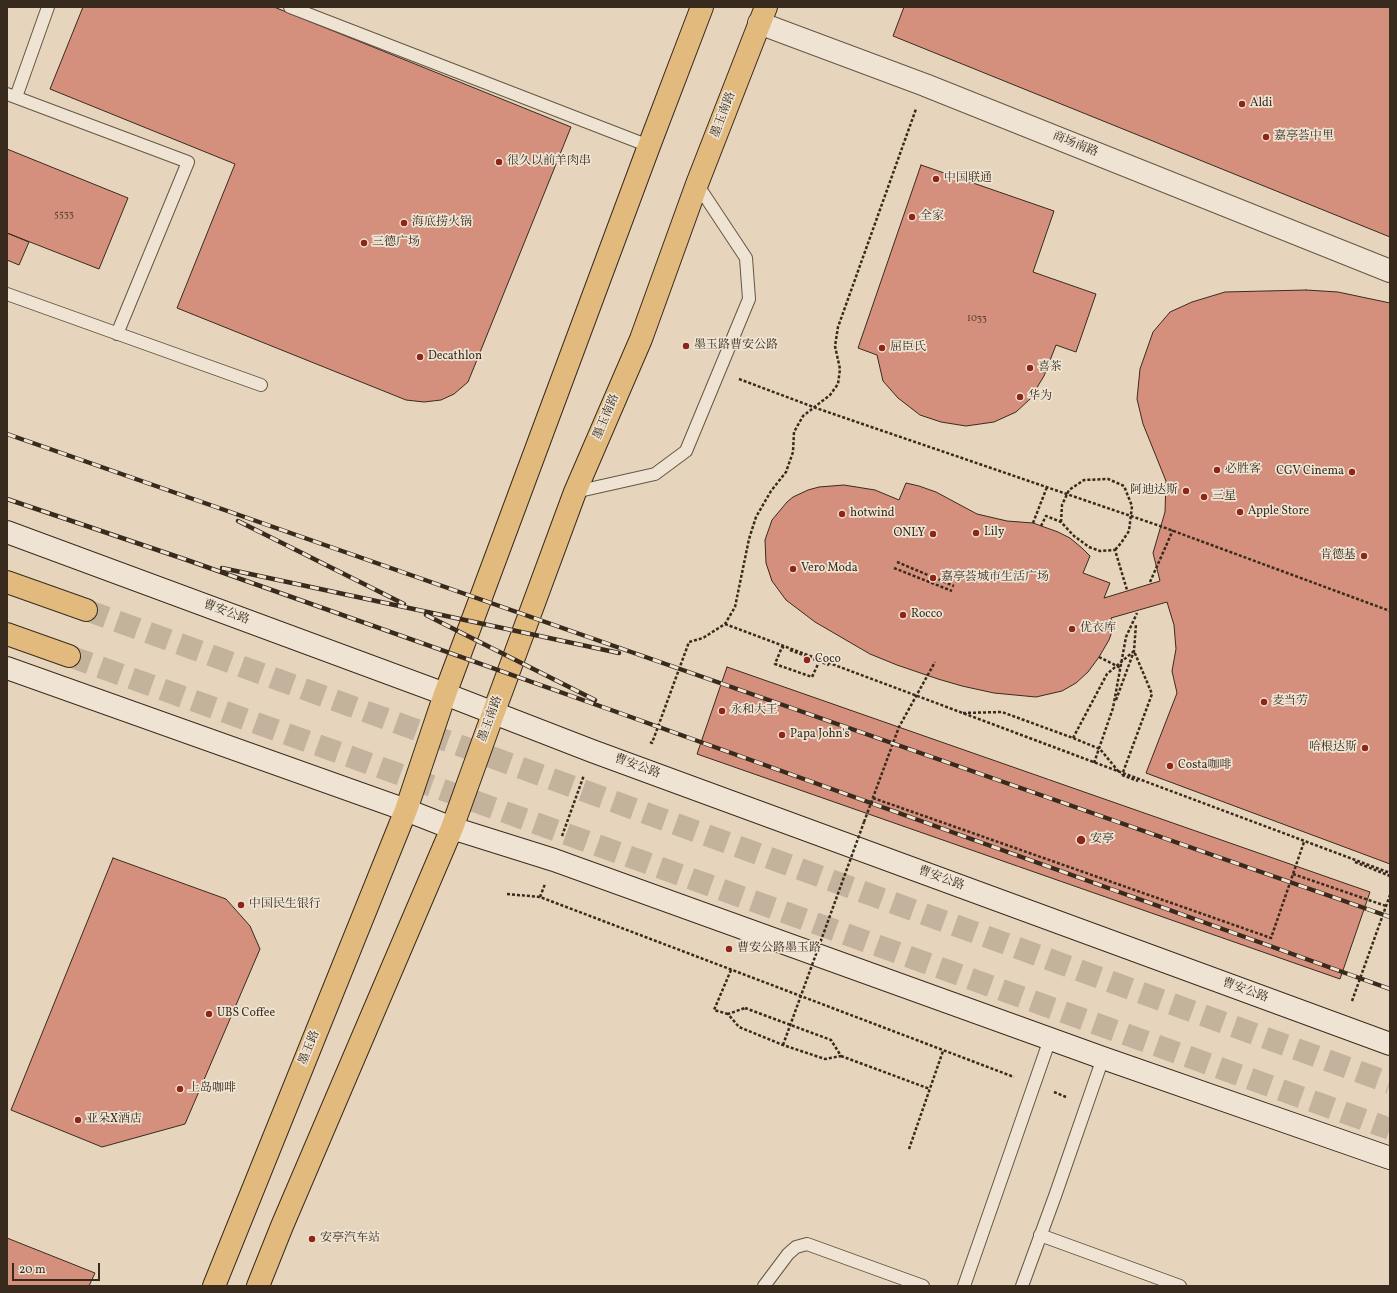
<!DOCTYPE html>
<meta charset="utf-8">
<style>
body{margin:0}
#map{position:relative;width:1397px;height:1293px;overflow:hidden;background:#e6d5bc;font-family:Vollkorn,serif}
canvas{display:block}
.frame{position:absolute;inset:0;border:8px solid #382b1d;pointer-events:none}
.scale{position:absolute;left:12px;top:1263px;width:88px;height:18px;box-sizing:border-box;border:2px solid #382b1d;border-top:0;padding-left:5px;font-size:12px;line-height:14px;white-space:nowrap;color:#382b1d;-webkit-text-stroke:3px #efe4d3;paint-order:stroke}
</style>
<div id="map">
<canvas width="1397" height="1293"></canvas>
<div class="frame"></div>
<div class="scale">20 m</div>
</div>
<script>
const ctx = document.querySelector('canvas').getContext('2d');
ctx.lineJoin = 'round';
function paint(path, color) { ctx.fillStyle = color; ctx.fill(path, 'evenodd'); }
const poly = rows => new Path2D(rows.map(r => 'M' + r).join(''));
function trace(path, color, width, dash) { ctx.strokeStyle = color; ctx.lineWidth = width; ctx.lineCap = dash ? 'butt' : 'round'; ctx.setLineDash(dash || []); ctx.stroke(path); }
function write(font, color, halo, rows, align = 'center') {
  ctx.font = font + ' Vollkorn,"Noto Serif SC",serif'; ctx.lineWidth = 3.5; ctx.setLineDash([]); ctx.textBaseline = 'middle'; ctx.strokeStyle = halo; ctx.fillStyle = color; for (const [text, x, y, turn = 0] of rows) {
    ctx.save(); ctx.translate(x, y); ctx.rotate((+turn || 0) * Math.PI / 180); ctx.textAlign = isNaN(turn) ? turn : align; if (halo) ctx.strokeText(text, 0, 0); ctx.fillText(text, 0, 0); ctx.restore();
  }
}
const building = poly([
 [83,7,274,7,571,127,468,382,454,394,441,400,424,402,406,400,177,308,235,164,50,89,83,7],
 [904,7,1390,7,1390,237,893,36,904,7],
 [7,149,128,198,99,269,7,233,7,149],
 [921,165,1054,211,1033,272,1096,294,1076,352,1056,345,1044,376,1030,399,1016,412,994,422,966,426,941,422,920,415,898,398,883,381,877,355,858,348,921,165],
 [7,233,29,242,19,265,7,260,7,233],
 [1306,290,1338,292,1390,303,1390,864,1146,773,1177,693,1172,671,1176,649,1174,625,1167,602,1111,618,1114,626,1109,640,1099,657,1088,672,1076,683,1062,691,1036,697,994,693,962,686,938,679,897,665,870,654,815,622,786,600,772,581,766,563,765,540,772,520,787,502,793,497,808,490,819,487,844,485,875,490,899,500,906,483,919,486,936,492,977,514,1007,521,1033,523,1058,532,1070,538,1082,548,1090,556,1083,573,1110,583,1104,598,1160,581,1153,553,1165,512,1166,481,1143,424,1137,399,1140,369,1153,332,1170,312,1192,302,1225,292,1306,290],
 [727,667,1370,892,1340,979,697,754,727,667],
 [113,858,226,899,250,926,260,949,185,1124,102,1147,11,1110,113,858],
 [7,1238,95,1273,89,1286,7,1286,7,1238]
]);
paint(building, '#d5907d');
trace(building, '#382b1d', 1);
trace(poly([
 [86,610,1390,1083],
 [69,656,1390,1129]
]), '#c3b39c', 22, [22, 11]);
const service = poly([
 [290,7,649,146],
 [7,94,188,162,117,334],
 [16,97,48,7],
 [7,294,261,385],
 [575,492,655,474,686,451,749,299,746,258,697,184],
 [1040,1235,1180,1286],
 [764,1286,788,1254,796,1247,807,1244,923,1286],
 [964,1286,1050,1039],
 [1022,1286,1055,1196,1103,1058]
]);
const minor = poly([
 [759,23,925,85,1390,271]
]);
const secondary = poly([
 [7,532,445,694,592,751,1390,1044],
 [7,668,406,810,452,828,554,860,1103,1058,1390,1158]
]);
const primary = poly([
 [214,1286,406,810,445,694,649,146,702,7],
 [258,1286,282,1226,452,828,493,714,575,492,641,339,697,184,766,7]
]);
const trunk = poly([
 [7,582,86,610],
 [7,634,69,656]
]);
trace(service, '#645645', 14);
trace(minor, '#645645', 24);
trace(secondary, '#382b1d', 24);
trace(primary, '#382b1d', 24);
trace(trunk, '#382b1d', 24);
trace(poly([
 [739,379,816,408,1160,526,1390,611],
 [1061,522,1062,505,1069,490,1084,480,1108,479,1124,486,1132,506,1129,531,1121,543,1115,550],
 [1033,523,1047,487],
 [1041,526,1046,516,1061,522,1074,536,1089,547,1100,551,1115,550,1127,590],
 [897,562,954,586],
 [894,568,952,591],
 [1150,582,1173,530],
 [725,624,1390,873],
 [784,648,782,647,775,664,812,677,820,660],
 [790,650,829,665],
 [1099,657,1121,668],
 [1116,700,1134,651,1136,624],
 [963,713,1002,712,1073,738,1100,749,1119,772],
 [1073,738,1107,674,1134,651,1152,694,1122,775],
 [650,742,652,743,689,642,703,638,725,624,735,607,749,539,756,517,771,491,786,472,793,452,794,432,803,416,830,395,838,384,840,369,835,346,838,327,916,109],
 [1094,763,1113,708,1126,637,1137,613],
 [1122,775,1138,781],
 [873,798,1271,938,1304,842],
 [864,822,899,727,935,662],
 [562,836,584,775],
 [1355,862,1390,876],
 [1293,874,1386,906],
 [507,894,540,897,1014,1077],
 [540,897,545,884],
 [1352,1001,1390,895],
 [745,1008,831,1040,841,1056,825,1059,783,1045,739,1027,728,1014,745,1008],
 [728,1014,714,1010,731,970],
 [841,1056,930,1089],
 [1054,1092,1066,1097],
 [909,1149,943,1051]
]), '#382b1d', 2.5, [3, 2]);
trace(service, '#efe4d3', 12);
trace(minor, '#efe4d3', 22);
trace(secondary, '#efe4d3', 22);
trace(primary, '#e3ba7e', 22);
trace(trunk, '#e3ba7e', 22);
const rail = poly([
 [7,434,1390,917],
 [7,499,187,560,628,716,1390,989],
 [238,521,404,604],
 [222,568,619,653],
 [426,615,595,700]
]);
trace(rail, '#382b1d', 4.5);
trace(rail, '#efe4d3', 3, [9]);
trace(poly([
 [783,1045,864,822]
]), '#382b1d', 2.5, [3, 2]);
for (const [x, y, r, color] of [
 [1242,104,4,"#8f2418"],
 [1266,137,4,"#8f2418"],
 [499,162,4,"#8f2418"],
 [936,179,4,"#8f2418"],
 [912,217,4,"#8f2418"],
 [404,223,4,"#8f2418"],
 [364,243,4,"#8f2418"],
 [686,346,4,"#8f2418"],
 [882,348,4,"#8f2418"],
 [420,357,4,"#8f2418"],
 [1030,368,4,"#8f2418"],
 [1020,397,4,"#8f2418"],
 [1217,470,4,"#8f2418"],
 [1352,472,4,"#8f2418"],
 [1186,491,4,"#8f2418"],
 [1204,497,4,"#8f2418"],
 [1240,512,4,"#8f2418"],
 [842,514,4,"#8f2418"],
 [976,533,4,"#8f2418"],
 [933,534,4,"#8f2418"],
 [1364,556,4,"#8f2418"],
 [793,569,4,"#8f2418"],
 [933,578,4,"#8f2418"],
 [903,615,4,"#8f2418"],
 [1072,629,4,"#8f2418"],
 [807,660,4,"#8f2418"],
 [1264,702,4,"#8f2418"],
 [722,711,4,"#8f2418"],
 [782,735,4,"#8f2418"],
 [1365,748,4,"#8f2418"],
 [1170,766,4,"#8f2418"],
 [1081,840,5,"#8f2418"],
 [241,905,4,"#8f2418"],
 [729,949,4,"#8f2418"],
 [209,1014,4,"#8f2418"],
 [180,1089,4,"#8f2418"],
 [78,1120,4,"#8f2418"],
 [312,1239,4,"#8f2418"]
]) { const dot = new Path2D(); dot.arc(x, y, r, 0, 2 * Math.PI); ctx.fillStyle = color; ctx.fill(dot); trace(dot, '#efe4d3', 1.5); }
write('10px', '#5f4435', null, [
 ["5533",64,215],
 ["1033",977,319]
]);
write('12px', '#382b1d', '#efe4d3', [
 ["Aldi",1250,104],
 ["嘉亭荟中里",1274,137],
 ["很久以前羊肉串",507,162],
 ["中国联通",944,179],
 ["全家",920,217],
 ["海底捞火锅",412,223],
 ["三德广场",372,243],
 ["墨玉路曹安公路",694,346],
 ["屈臣氏",890,348],
 ["Decathlon",428,357],
 ["喜茶",1038,368],
 ["华为",1028,397],
 ["必胜客",1225,470],
 ["CGV Cinema",1344,472,"right"],
 ["阿迪达斯",1178,491,"right"],
 ["三星",1212,497],
 ["Apple Store",1248,512],
 ["hotwind",850,514],
 ["Lily",984,533],
 ["ONLY",925,534,"right"],
 ["肯德基",1356,556,"right"],
 ["Vero Moda",801,569],
 ["嘉亭荟城市生活广场",941,578],
 ["Rocco",911,615],
 ["优衣库",1080,629],
 ["Coco",815,660],
 ["麦当劳",1272,702],
 ["永和大王",730,711],
 ["Papa John's",790,735],
 ["哈根达斯",1357,748,"right"],
 ["Costa咖啡",1178,766],
 ["安亭",1090,840],
 ["中国民生银行",249,905],
 ["曹安公路墨玉路",737,949],
 ["UBS Coffee",217,1014],
 ["上岛咖啡",188,1089],
 ["亚朵X酒店",86,1120],
 ["安亭汽车站",320,1239]
], 'left');
write('12px', '#382b1d', '#efe4d3', [
 ["墨玉南路",724,115,-69],
 ["商场南路",1075,145,22],
 ["墨玉南路",607,417,-67],
 ["曹安公路",226,613,21],
 ["墨玉南路",491,719,-70],
 ["曹安公路",637,767,20],
 ["曹安公路",941,879,20],
 ["曹安公路",1245,991,20],
 ["墨玉路",310,1048,-68]
]);
</script>
